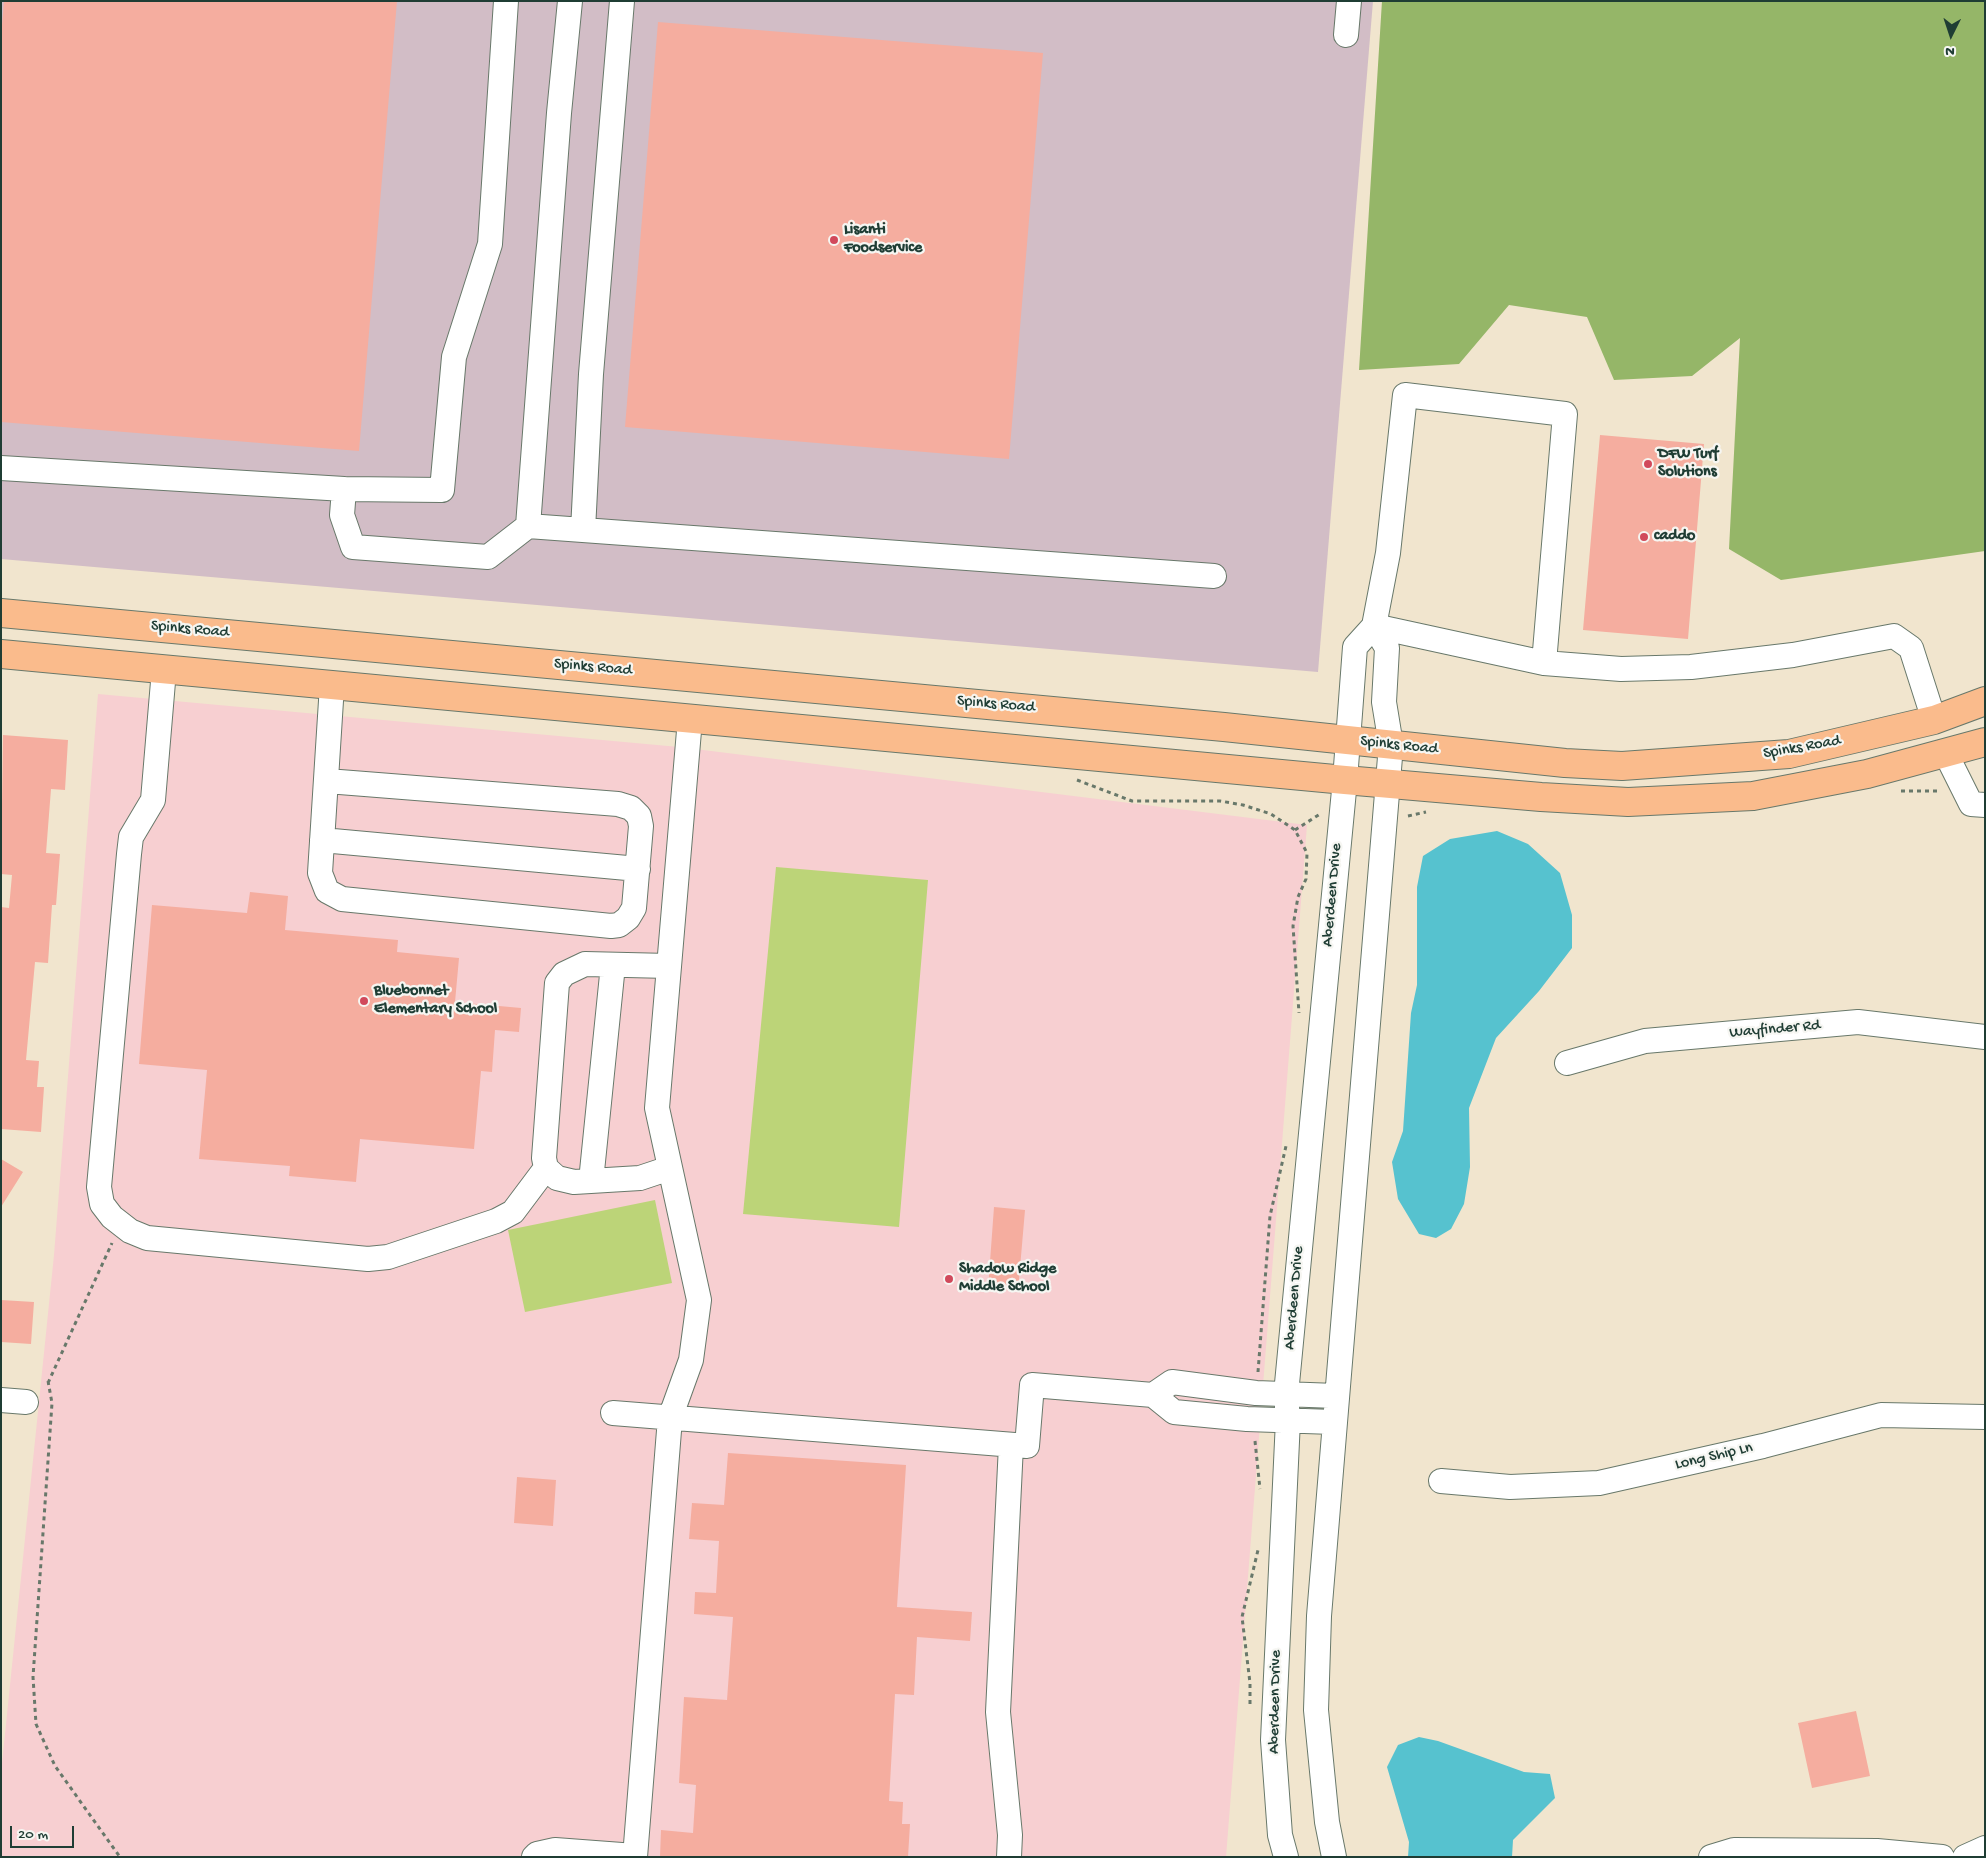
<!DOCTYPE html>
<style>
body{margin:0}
#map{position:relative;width:1986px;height:1858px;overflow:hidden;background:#f1e5ce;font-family:"Gochi Hand",sans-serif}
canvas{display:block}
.frame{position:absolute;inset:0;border:2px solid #1f3d34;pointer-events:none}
.north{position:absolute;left:1926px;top:10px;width:50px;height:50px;-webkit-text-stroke:4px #f6f6f2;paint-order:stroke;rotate:184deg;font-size:14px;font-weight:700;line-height:20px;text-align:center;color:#1f3d34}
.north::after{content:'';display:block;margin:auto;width:18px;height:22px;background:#1f3d34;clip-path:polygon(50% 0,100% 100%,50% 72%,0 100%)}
.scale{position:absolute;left:10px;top:1826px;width:64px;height:22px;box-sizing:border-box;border:2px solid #1f3d34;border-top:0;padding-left:6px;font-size:15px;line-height:18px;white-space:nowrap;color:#1f3d34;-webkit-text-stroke:4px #f6f6f2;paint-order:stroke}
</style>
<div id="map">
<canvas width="1986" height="1858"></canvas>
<div class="frame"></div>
<div class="north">N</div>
<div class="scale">20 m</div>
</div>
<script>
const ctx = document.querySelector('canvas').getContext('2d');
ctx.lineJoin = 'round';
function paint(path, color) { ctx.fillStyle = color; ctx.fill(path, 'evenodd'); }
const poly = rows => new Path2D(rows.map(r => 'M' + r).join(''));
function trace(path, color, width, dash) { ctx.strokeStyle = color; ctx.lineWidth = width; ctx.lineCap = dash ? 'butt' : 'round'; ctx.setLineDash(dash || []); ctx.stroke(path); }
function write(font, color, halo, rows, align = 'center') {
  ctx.font = font + ' "Gochi Hand",sans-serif'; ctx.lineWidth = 4.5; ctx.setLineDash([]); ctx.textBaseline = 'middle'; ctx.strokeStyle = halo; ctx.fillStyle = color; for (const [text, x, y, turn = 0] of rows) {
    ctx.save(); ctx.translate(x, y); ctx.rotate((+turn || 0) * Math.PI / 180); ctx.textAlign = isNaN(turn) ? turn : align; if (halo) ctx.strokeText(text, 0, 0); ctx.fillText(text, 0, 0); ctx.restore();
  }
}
paint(poly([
 [98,694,679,747,1307,825,1226,1857,1,1857,1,1773,54,1255]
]), '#f7cfd1');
paint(poly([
 [1,1,1373,1,1318,672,1,559]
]), '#d2bdc6');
paint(poly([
 [776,867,928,880,899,1227,743,1214],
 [655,1200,672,1283,525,1312,508,1230]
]), '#bcd478');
paint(poly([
 [1382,1,1985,1,1985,551,1781,580,1729,549,1740,338,1692,376,1614,380,1587,317,1509,305,1459,364,1359,370]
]), '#95b668');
paint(poly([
 [1497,831,1528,844,1560,873,1572,915,1572,948,1539,991,1496,1038,1469,1108,1470,1167,1464,1204,1451,1229,1436,1238,1419,1234,1398,1199,1392,1162,1403,1131,1411,1013,1417,985,1417,887,1423,856,1450,839],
 [1419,1737,1438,1741,1524,1772,1550,1774,1555,1798,1513,1840,1512,1857,1408,1857,1409,1842,1387,1767,1398,1745]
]), '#56c2cf');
paint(poly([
 [4,1,397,1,359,451,1,422,1,37],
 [658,22,1043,53,1009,459,625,427],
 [1600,435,1704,444,1688,639,1583,630],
 [3,735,68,740,65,790,51,789,46,853,60,854,56,905,52,905,48,963,35,962,26,1060,39,1061,37,1087,44,1087,41,1132,1,1129,1,907,9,908,12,875,1,874],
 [250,892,288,896,285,930,398,940,397,952,459,958,455,1002,521,1008,519,1032,495,1030,492,1072,481,1071,474,1149,360,1139,356,1182,289,1176,290,1166,199,1159,207,1070,139,1064,152,905,247,913],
 [1,1159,23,1172,1,1207],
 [994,1207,1025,1210,1018,1291,988,1289],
 [1,1300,34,1302,31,1344,1,1342],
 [728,1453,906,1465,897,1607,972,1612,970,1641,917,1637,914,1695,895,1694,889,1801,903,1802,902,1824,910,1824,908,1857,660,1857,661,1830,693,1833,696,1785,679,1783,684,1697,727,1700,733,1617,694,1614,695,1592,716,1593,719,1541,689,1539,692,1503,724,1505],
 [517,1477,556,1480,553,1526,514,1523],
 [1856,1711,1870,1776,1812,1788,1798,1723]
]), '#f5ad9f');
const minor = poly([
 [506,1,490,244,454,357,442,490,344,489,342,515,353,547,488,557,528,526],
 [570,1,559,113,528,526,1214,576],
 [1346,35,1349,1],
 [1,468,344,489],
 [583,530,591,374,622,1],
 [1374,626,1544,663,1621,669,1691,667,1793,655,1894,636,1911,648,1934,720],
 [164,670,153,800,131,837,129,854,99,1187,102,1204,112,1217,130,1231,147,1238,368,1259,388,1257,496,1221,513,1212,546,1168],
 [1946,754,1971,804,1985,805],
 [327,781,618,804,631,808,639,816,641,826,634,908,628,918,619,925,611,926,342,899,327,891,320,873,332,685],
 [322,840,638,869],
 [669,966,585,964,564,974,557,983,544,1158,546,1168,557,1178,574,1182,640,1178,670,1168],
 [1567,1063,1645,1041,1858,1022,1985,1037],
 [591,1181,613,965],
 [1153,1395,1172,1382,1256,1393,1336,1396],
 [1,1400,26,1402],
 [613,1413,1027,1446,1032,1385,1153,1395,1174,1412,1247,1419,1333,1422],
 [1441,1481,1510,1487,1599,1483,1763,1446,1881,1415,1985,1417],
 [534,1857,537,1854,555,1850,635,1856],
 [635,1857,670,1418,691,1360,699,1300,657,1108,690,719],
 [1009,1857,1010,1835,998,1712,1011,1445],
 [1286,1857,1280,1835,1273,1740,1288,1420,1286,1394,1345,780,1355,647,1374,626,1388,553,1405,395,1565,414,1544,663],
 [1334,1857,1327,1822,1316,1710,1319,1616,1391,745,1384,702,1387,648,1374,626],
 [1711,1857,1734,1850,1877,1851,1942,1857],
 [1965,1857,1985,1848]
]);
const major = poly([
 [1,613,1224,727,1565,763,1622,766,1789,754,1934,720,1985,701],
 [1,654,1345,780,1541,797,1628,802,1753,796,1867,774,1985,742]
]);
trace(minor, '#68786a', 26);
trace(major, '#68786a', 30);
trace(poly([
 [1077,780,1132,801,1220,801,1243,805,1271,814,1295,830,1307,853,1306,879,1298,897,1293,926,1299,1013],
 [1901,791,1940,791],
 [1408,816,1426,812],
 [1295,830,1320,814],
 [1258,1372,1270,1216,1286,1146],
 [48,1381,52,1403,33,1677,36,1724,55,1766,120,1857],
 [48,1383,112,1243],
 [1255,1441,1260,1489],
 [1250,1704,1250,1683,1242,1617,1258,1550]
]), '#68786a', 3, [4, 4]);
trace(minor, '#fff', 24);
trace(major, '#fabb8c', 28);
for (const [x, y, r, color] of [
 [834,240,5,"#d1495b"],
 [1648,464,5,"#d1495b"],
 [1644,537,5,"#d1495b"],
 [364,1001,5,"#d1495b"],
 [949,1279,5,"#d1495b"]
]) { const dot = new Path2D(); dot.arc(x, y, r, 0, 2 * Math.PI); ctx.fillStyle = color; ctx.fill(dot); trace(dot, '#f6f6f2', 2); }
write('bold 16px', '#1f3d34', '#f6f6f2', [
 ["Lisanti",844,231],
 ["Foodservice",844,249],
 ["DFW Turf",1658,455],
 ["Solutions",1658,473],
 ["caddo",1654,537],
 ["Bluebonnet",374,992],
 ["Elementary School",374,1010],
 ["Shadow Ridge",959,1270],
 ["Middle School",959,1288]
], 'left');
write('16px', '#1f3d34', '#f6f6f2', [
 ["Spinks Road",190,630,5],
 ["Spinks Road",593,668,5],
 ["Spinks Road",996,705,5],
 ["Spinks Road",1399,746,6],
 ["Spinks Road",1802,748,-10],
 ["Aberdeen Drive",1333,895,-85],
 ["Wayfinder Rd",1775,1030,-5],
 ["Aberdeen Drive",1295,1298,-85],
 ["Long Ship Ln",1714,1457,-13],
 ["Aberdeen Drive",1276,1702,-89]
]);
</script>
